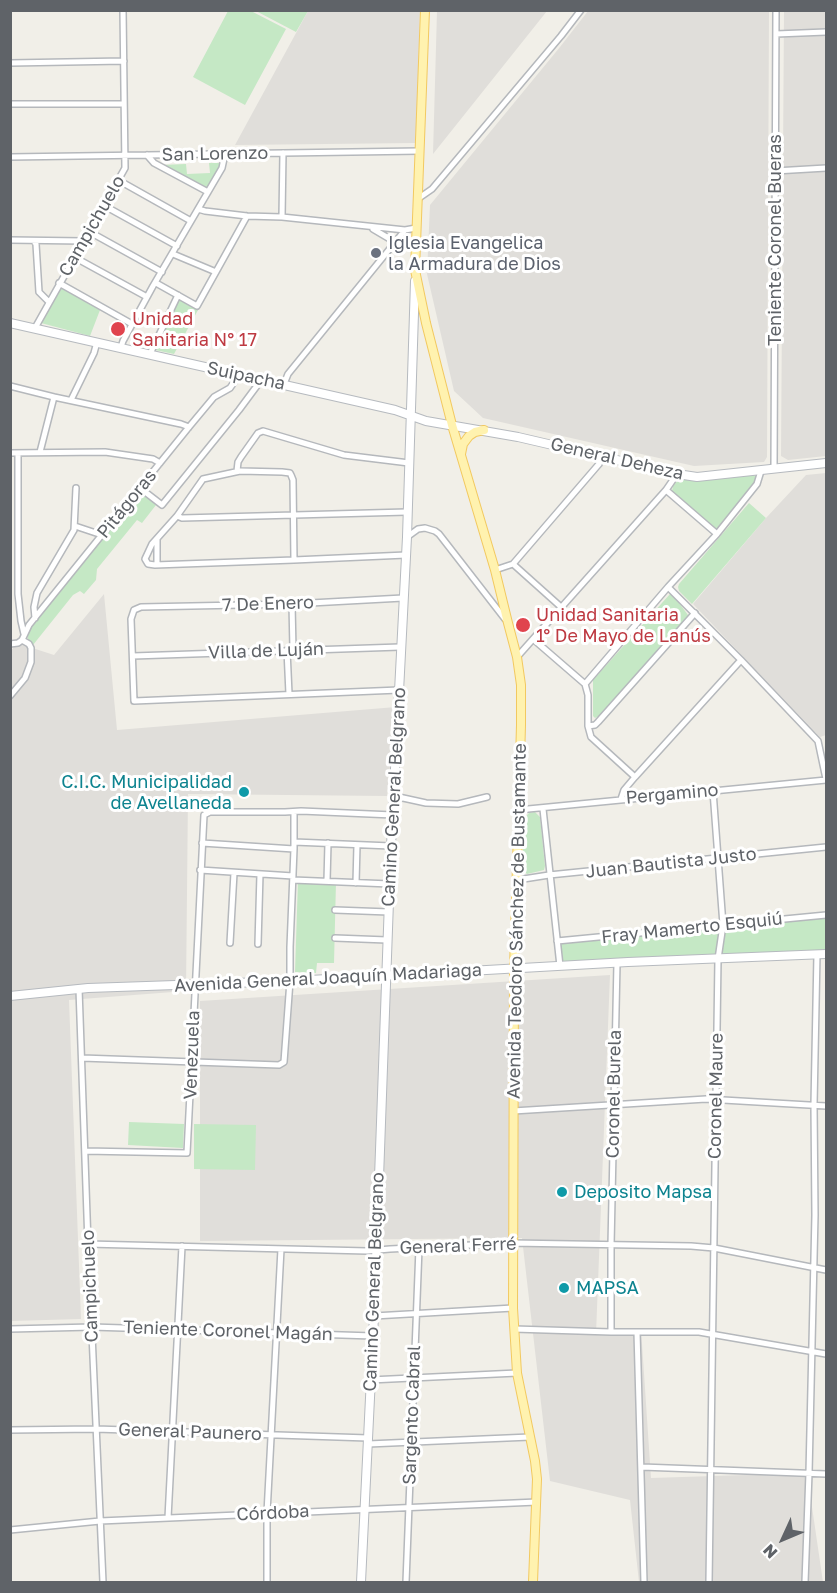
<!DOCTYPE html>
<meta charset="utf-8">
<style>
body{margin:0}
#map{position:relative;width:837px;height:1593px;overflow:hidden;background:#f1efe8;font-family:"Golos Text",sans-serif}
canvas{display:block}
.frame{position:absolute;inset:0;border:12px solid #5f6368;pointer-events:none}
.north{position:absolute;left:753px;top:1509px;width:60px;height:60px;-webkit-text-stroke:4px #fff;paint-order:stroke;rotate:226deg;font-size:16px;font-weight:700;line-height:24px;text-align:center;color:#5f6368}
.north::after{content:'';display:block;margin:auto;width:21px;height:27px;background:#5f6368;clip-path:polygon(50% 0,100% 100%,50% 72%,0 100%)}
</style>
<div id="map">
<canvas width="837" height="1593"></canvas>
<div class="frame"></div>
<div class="north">N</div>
</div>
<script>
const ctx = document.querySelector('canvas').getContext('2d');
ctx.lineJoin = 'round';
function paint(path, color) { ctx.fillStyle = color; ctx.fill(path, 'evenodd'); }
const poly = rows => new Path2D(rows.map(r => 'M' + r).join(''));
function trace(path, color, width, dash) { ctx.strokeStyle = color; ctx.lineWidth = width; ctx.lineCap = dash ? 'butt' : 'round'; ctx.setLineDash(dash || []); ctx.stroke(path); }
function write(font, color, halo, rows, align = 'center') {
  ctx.font = font + ' "Golos Text",sans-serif'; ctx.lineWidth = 6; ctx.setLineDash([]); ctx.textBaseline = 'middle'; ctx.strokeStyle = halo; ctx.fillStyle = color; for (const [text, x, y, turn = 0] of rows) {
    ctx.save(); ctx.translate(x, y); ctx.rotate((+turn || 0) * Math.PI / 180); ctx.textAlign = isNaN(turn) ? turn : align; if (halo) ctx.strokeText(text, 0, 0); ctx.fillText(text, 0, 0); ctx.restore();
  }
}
paint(poly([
 [308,11,420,11,416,143,235,145],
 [437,11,547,11,433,154],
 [588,11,769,11,767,457,764,462,694,466,483,418,454,391,427,274,430,205,560,47],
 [784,11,826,11,826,456,788,460,781,456],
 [826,473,826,735,820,737,693,604,766,518,806,475],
 [104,594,117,730,396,707,387,796,188,794,186,991,69,1000,81,1319,11,1321,10,652,17,643,54,655],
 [610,975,596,1334,641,1329,651,1478,807,1473,823,1582,639,1582,630,1500,550,1481,522,1238,200,1241,200,1001]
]), '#e0deda');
paint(poly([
 [228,11,251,11,286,29,245,105,193,77],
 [256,11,308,10,308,11,296,32],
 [209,163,220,163,220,167,207,189,162,165,186,164,187,174,210,173],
 [61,287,100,310,90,336,41,323],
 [179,299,198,310,174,354,155,350,170,315],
 [752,475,756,476,755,482,717,529,715,529,672,493,672,491,673,486,679,479,683,477,696,481],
 [140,492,156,505,142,523,137,520,97,569,96,580,84,594,80,591,73,595,33,645,28,640,27,634,29,630],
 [749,503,766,518,692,604,679,591,678,587,679,584],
 [670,594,673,595,688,615,688,618,599,716,595,718,593,716,593,680],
 [535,812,540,817,545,866,544,870,527,874,522,870,524,821,526,816,529,813],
 [298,880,336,882,334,963,317,963,316,973,295,972],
 [826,915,826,954,560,966,557,941],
 [129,1122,184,1124,183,1148,128,1145],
 [194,1124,256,1125,255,1170,194,1169]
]), '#c5e8c5');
const street = poly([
 [776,34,826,32],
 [10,63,124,61],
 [10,104,124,104],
 [147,155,154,163,208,192],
 [10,157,420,151],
 [775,171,826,168],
 [118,180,191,221],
 [419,198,432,189,561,36,581,10],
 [103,205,177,246],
 [198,209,205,211,247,216,282,217,405,230],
 [282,217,283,153],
 [373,229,395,242],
 [88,231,162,272],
 [10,240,83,241],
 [34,241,36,244,39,292,49,302],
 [173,254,216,272],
 [74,257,147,297],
 [59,283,132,324],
 [156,283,197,306,247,216],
 [35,328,125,168,123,10],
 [121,347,123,341,153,286,222,168,225,154],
 [150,354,178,295],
 [284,384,288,374,405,230,416,228],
 [10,386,54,397,181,424,189,427],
 [71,400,94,353,97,342],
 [40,452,54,397],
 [10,453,105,452,153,459,160,463],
 [18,453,18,594,21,621,24,634],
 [774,469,776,10],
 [237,471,238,462,241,457,258,433,263,431,344,455,409,463],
 [140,488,162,505,239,410,262,379],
 [666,490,717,534],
 [177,516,182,518,407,512],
 [75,526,102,535],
 [407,537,418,529,425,528,435,531,439,534,505,619],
 [294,560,293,480,291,475,290,473,282,472,240,471,203,479,177,516,152,544,145,559,148,564,155,565,294,560,406,555],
 [513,564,561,607],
 [157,565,157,539],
 [495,570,513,564,599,464,602,456],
 [668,587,741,660,818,741,826,779],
 [292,604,293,650],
 [35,618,34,607,37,593,74,530,76,488],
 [533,639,585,684,588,695,588,726,591,737,635,777],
 [10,644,18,643,22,640,29,625,189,427,214,397,230,388,239,375],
 [287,650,289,694],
 [133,656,400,647],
 [517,657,666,490,677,474],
 [585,684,668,587,717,534,757,484,761,471],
 [399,690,134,701,131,619,134,610,141,607,292,604,403,598],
 [10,696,25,678,31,662,31,648,29,644,22,640],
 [588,726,595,725,598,722,695,613],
 [394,796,426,803,458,804,487,797],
 [621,799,624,790,635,777,741,660],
 [543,809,560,966],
 [518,810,826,780],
 [294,842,391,846],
 [202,843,294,849],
 [200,870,293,876],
 [293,880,390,884],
 [517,880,549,875,826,847],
 [327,881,328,843],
 [356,883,357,845],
 [335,910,389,912],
 [335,938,387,940],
 [557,941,826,915],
 [230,943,234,873],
 [258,944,260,874],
 [79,989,88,1244,103,1582],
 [82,1058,279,1065,284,1062,290,981,290,947,294,849,294,812],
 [513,1111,706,1099,826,1106],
 [85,1151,187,1153,204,815,210,812,285,812,301,811,393,815],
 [88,1244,367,1251,390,1249,512,1243,691,1246,714,1248,826,1270],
 [374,1316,513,1308],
 [10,1329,92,1327,373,1336],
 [514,1329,611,1332,699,1332,826,1354],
 [611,1332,611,1245,617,963],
 [637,1332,644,1582],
 [370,1380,517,1373],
 [10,1430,96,1429,368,1438],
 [368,1444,530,1437],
 [642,1467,826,1474],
 [168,1518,182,1246],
 [10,1530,100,1521,537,1502],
 [267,1582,267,1513,281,1249],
 [406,1582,419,1248],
 [709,1582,718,959,723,925,713,791],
 [805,1582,809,1473,815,1215,814,1105,817,954]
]);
const secondary = poly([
 [10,323,395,410,426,421,518,437,677,474,697,477,826,463],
 [10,996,88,988,292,981,628,962,826,954],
 [361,1582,374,1316,391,846,407,537,415,281]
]);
const primary = poly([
 [425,10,415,270,426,323,452,425,495,570,508,623,517,657,521,685,521,725,514,969,513,1308,517,1373,535,1461,537,1479,533,1582],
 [461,454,463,444,469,436,475,432,484,430]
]);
trace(street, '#b5b8bc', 8);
trace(secondary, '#b6babf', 10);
trace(primary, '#f2c960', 10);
trace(street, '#fff', 5);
trace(secondary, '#fff', 8);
trace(primary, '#fff2af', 8);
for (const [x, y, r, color] of [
 [376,253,6,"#6b7280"],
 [118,329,8,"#e0444e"],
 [523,625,8,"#e0444e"],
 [244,792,6,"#0f9aa8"],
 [562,1192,6,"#0f9aa8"],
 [564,1288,6,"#0f9aa8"]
]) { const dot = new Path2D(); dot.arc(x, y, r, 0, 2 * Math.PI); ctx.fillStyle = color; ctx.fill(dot); trace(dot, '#fff', 2); }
write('18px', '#5f6368', '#fff', [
 ["San Lorenzo",215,154,-1],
 ["Campichuelo",92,226,-60],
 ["Teniente Coronel Bueras",775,240,-90],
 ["Suipacha",246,376,12],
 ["General Deheza",617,459,13],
 ["Pitágoras",127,504,-51],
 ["7 De Enero",268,604,-2],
 ["Villa de Luján",266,651,-2],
 ["Pergamino",672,794,-5],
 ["Camino General Belgrano",394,797,-87],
 ["Juan Bautista Justo",671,863,-6],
 ["Avenida Teodoro Sánchez de Bustamante",517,921,-89],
 ["Fray Mamerto Esquiú",692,928,-6],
 ["Avenida General Joaquín Madariaga",328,978,-3],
 ["Venezuela",192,1055,-88],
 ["Coronel Burela",614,1094,-89],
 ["Coronel Maure",716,1096,-89],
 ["General Ferré",458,1246,-2],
 ["Camino General Belgrano",374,1282,-88],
 ["Campichuelo",90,1286,-92],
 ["Teniente Coronel Magán",228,1331,2],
 ["Sargento Cabral",412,1415,-88],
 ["General Paunero",190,1432,2],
 ["Córdoba",273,1513,-3]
]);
write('18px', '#5b616d', '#fff', [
 ["Iglesia Evangelica",388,243],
 ["la Armadura de Dios",388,264]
], 'left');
write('18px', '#be3a42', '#fff', [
 ["Unidad",132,319],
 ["Sanitaria N° 17",132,340],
 ["Unidad Sanitaria",536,615],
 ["1° De Mayo de Lanús",536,636]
], 'left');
write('18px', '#0d838f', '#fff', [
 ["C.I.C. Municipalidad",232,782,"right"],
 ["de Avellaneda",232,803,"right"],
 ["Deposito Mapsa",574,1192],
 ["MAPSA",576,1288]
], 'left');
</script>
